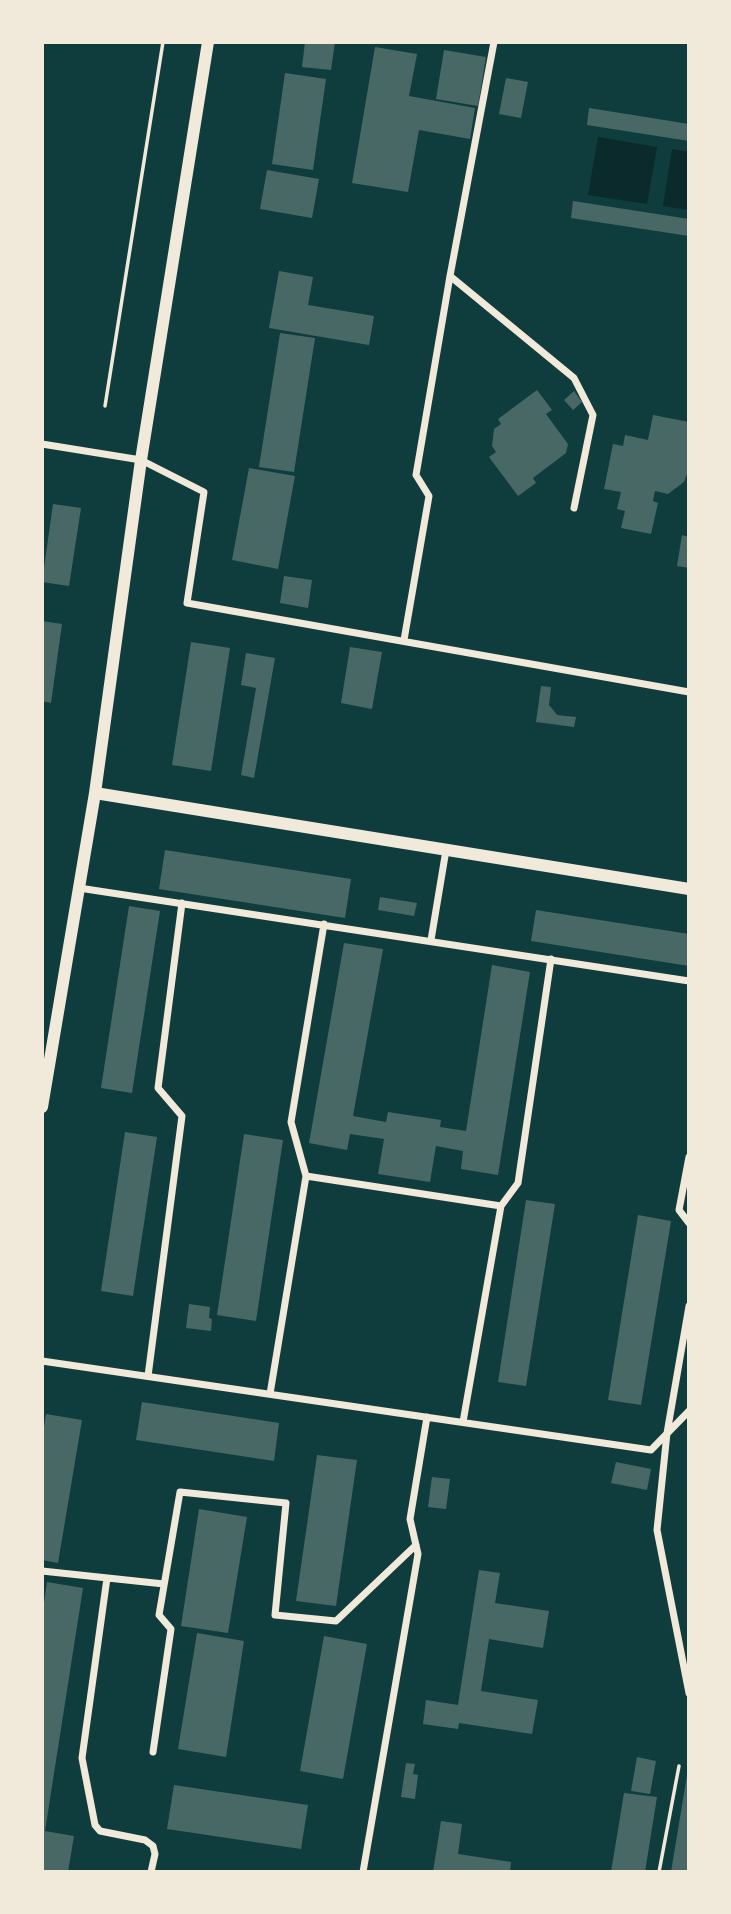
<!DOCTYPE html>
<style>
body{margin:0}
#map{position:relative;width:731px;height:1914px;overflow:hidden;background:#0f3d3e;font-family:"Source Sans 3",sans-serif}
canvas{display:block}
.frame{position:absolute;inset:0;border:44px solid #f1e9da;pointer-events:none}
</style>
<div id="map">
<canvas width="731" height="1914"></canvas>
<div class="frame"></div>
</div>
<script>
const ctx = document.querySelector('canvas').getContext('2d');
ctx.lineJoin = 'round';
function paint(path, color) { ctx.fillStyle = color; ctx.fill(path, 'evenodd'); }
const poly = rows => new Path2D(rows.map(r => 'M' + r).join(''));
function trace(path, color, width, dash) { ctx.strokeStyle = color; ctx.lineWidth = width; ctx.lineCap = dash ? 'butt' : 'round'; ctx.setLineDash(dash || []); ctx.stroke(path); }
paint(poly([
 [598,137,657,147,647,204,588,195],
 [672,149,689,152,689,210,663,206]
]), '#0a2a2b');
paint(poly([
 [305,42,335,42,331,70,302,67],
 [375,47,417,54,409,96,475,108,470,139,419,130,408,192,352,183],
 [444,50,486,57,478,106,436,99],
 [285,73,326,79,313,170,272,164],
 [506,78,528,82,521,118,499,114],
 [589,108,689,124,689,141,587,125],
 [267,170,319,179,312,218,260,209],
 [573,201,689,219,689,236,571,218],
 [279,271,313,277,308,305,374,316,369,345,269,328],
 [280,333,315,338,294,472,259,467],
 [537,390,552,410,546,414,568,444,566,453,533,478,536,483,518,496,489,457,496,452,492,446,494,429,501,424,498,419],
 [574,391,582,402,573,410,564,400],
 [653,415,689,422,689,469,684,482,668,494,655,491,653,501,658,503,651,534,621,528,625,511,617,509,621,492,604,489,613,444,623,446,625,435,648,440],
 [249,468,295,476,278,569,232,560],
 [53,504,81,508,69,586,42,582],
 [682,535,689,537,689,568,677,566],
 [284,576,312,580,308,608,280,603],
 [42,621,62,624,51,703,42,701],
 [191,642,230,648,211,771,172,765],
 [350,647,382,652,372,709,341,703],
 [246,653,275,658,254,778,241,775,256,688,241,685],
 [541,686,551,687,549,705,554,711,557,715,576,717,574,727,536,722],
 [165,850,351,879,345,918,159,889],
 [380,897,417,903,414,916,378,910],
 [129,906,160,911,132,1093,101,1088],
 [536,910,689,934,689,966,531,941],
 [344,943,383,949,353,1116,386,1122,388,1112,441,1120,440,1127,466,1131,492,965,530,972,498,1175,461,1169,463,1151,436,1146,430,1182,378,1174,384,1139,350,1134,347,1150,309,1143],
 [125,1132,157,1137,133,1296,101,1291],
 [244,1134,283,1140,256,1321,217,1315],
 [526,1200,555,1204,526,1386,498,1382],
 [638,1215,671,1221,641,1405,608,1400],
 [189,1304,210,1307,209,1318,212,1319,211,1331,186,1328],
 [142,1402,279,1423,274,1461,136,1440],
 [46,1414,82,1420,58,1563,42,1560,42,1440],
 [317,1455,357,1460,336,1606,296,1601],
 [616,1462,651,1469,647,1490,611,1483],
 [432,1477,450,1479,446,1509,428,1507],
 [199,1509,247,1517,228,1633,181,1626],
 [479,1570,500,1573,495,1603,549,1611,543,1648,489,1639,481,1691,538,1700,532,1734,459,1723,458,1729,423,1724,426,1700,458,1705],
 [47,1582,83,1588,45,1831,74,1836,68,1872,42,1872,42,1617],
 [197,1633,244,1641,226,1757,178,1749],
 [324,1636,367,1644,343,1779,300,1771],
 [637,1757,656,1761,650,1794,631,1791],
 [406,1763,415,1764,413,1774,418,1775,415,1799,401,1797],
 [688,1769,689,1872,671,1872],
 [174,1785,308,1805,301,1849,167,1829],
 [624,1793,657,1797,645,1872,611,1872],
 [441,1821,462,1824,458,1854,511,1862,510,1872,433,1872]
]), '#486865');
trace(poly([
 [105,406,163,42],
 [659,1872,679,1766]
]), '#f1e9da', 3.5);
trace(poly([
 [450,276,574,378,593,415,574,508],
 [42,444,141,460,204,492,187,603,689,692],
 [404,640,429,496,416,475,450,276,494,42],
 [79,888,689,981],
 [431,940,446,850],
 [689,1157,679,1210,689,1223],
 [306,1176,501,1206],
 [689,1306,667,1433,657,1530,689,1693],
 [42,1361,651,1450,689,1411],
 [148,1376,182,1116,158,1088,182,903],
 [270,1394,306,1176,291,1122,324,924],
 [463,1422,501,1206,518,1183,551,959],
 [42,1571,164,1584],
 [107,1578,82,1758,95,1825,100,1831,145,1840,153,1846,155,1854,151,1872],
 [153,1752,171,1629,159,1615,180,1492,286,1503,275,1615,336,1621,416,1545],
 [363,1872,418,1554,410,1519,427,1417]
]), '#f1e9da', 7);
trace(poly([
 [95,793,689,889],
 [42,1107,95,793,141,460,208,42]
]), '#f1e9da', 12);
</script>
